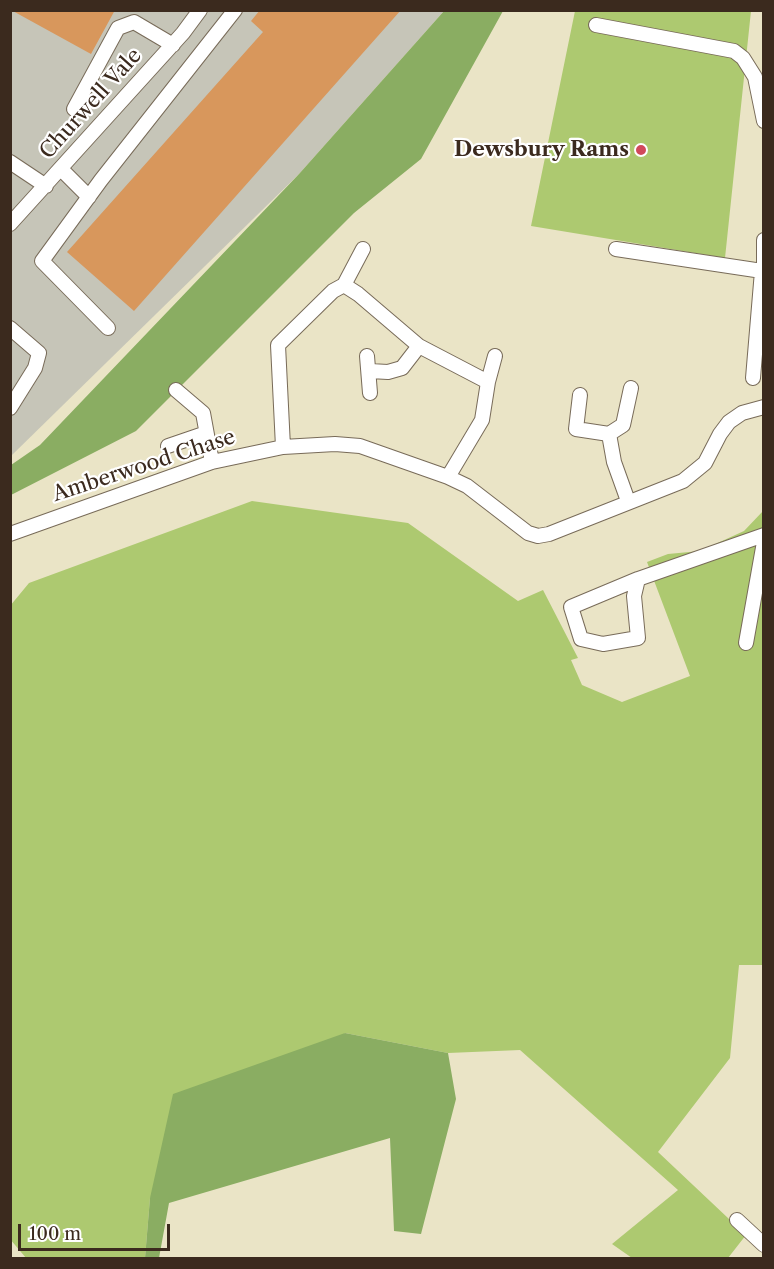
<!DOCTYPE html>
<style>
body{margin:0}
#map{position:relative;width:774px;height:1269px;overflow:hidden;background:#eae4c6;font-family:"Libre Caslon Text",serif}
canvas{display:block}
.frame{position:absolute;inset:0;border:12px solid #3b2a1e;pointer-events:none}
.scale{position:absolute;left:18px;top:1224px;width:152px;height:27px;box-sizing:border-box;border:3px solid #3b2a1e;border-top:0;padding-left:8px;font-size:18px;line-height:21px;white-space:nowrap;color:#3b2a1e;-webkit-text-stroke:4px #fff;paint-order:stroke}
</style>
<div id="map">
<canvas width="774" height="1269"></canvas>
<div class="frame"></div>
<div class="scale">100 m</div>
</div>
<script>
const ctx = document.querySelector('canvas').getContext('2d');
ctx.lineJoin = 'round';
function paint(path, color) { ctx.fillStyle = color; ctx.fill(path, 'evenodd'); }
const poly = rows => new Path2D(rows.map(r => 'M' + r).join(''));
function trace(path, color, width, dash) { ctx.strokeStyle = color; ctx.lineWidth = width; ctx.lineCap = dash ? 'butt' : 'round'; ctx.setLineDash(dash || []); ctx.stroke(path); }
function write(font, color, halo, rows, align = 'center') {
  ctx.font = font + ' "Libre Caslon Text",serif'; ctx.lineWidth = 4.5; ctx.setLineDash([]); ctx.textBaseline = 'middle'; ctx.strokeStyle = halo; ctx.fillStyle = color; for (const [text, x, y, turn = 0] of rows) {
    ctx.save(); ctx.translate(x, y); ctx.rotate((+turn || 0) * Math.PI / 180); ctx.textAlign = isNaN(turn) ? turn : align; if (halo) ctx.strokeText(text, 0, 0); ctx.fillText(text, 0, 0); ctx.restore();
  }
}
paint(poly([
 [11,11,444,11,299,174,11,456]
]), '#c6c5b8');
paint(poly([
 [575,11,751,11,725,258,531,226],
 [252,501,408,523,518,601,543,590,578,658,571,660,582,685,622,702,690,676,647,562,668,554,700,551,744,531,763,511,763,965,739,965,730,1058,658,1152,746,1235,728,1258,632,1258,612,1244,678,1190,520,1050,448,1053,345,1033,150,1198,145,1258,26,1258,10,1239,10,606,29,583]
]), '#adc970');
paint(poly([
 [444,11,503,11,421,159,354,213,136,431,11,495,11,465,40,445,299,174],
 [345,1033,448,1053,456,1099,421,1234,394,1231,390,1138,169,1203,159,1258,145,1258,150,1198,173,1094]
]), '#8aad62');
paint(poly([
 [11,10,115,10,91,54],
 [260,10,401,10,134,311,67,252,263,32,251,21]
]), '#d8975c');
const minor = poly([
 [596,25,734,51,743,58,755,77,764,121],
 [74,109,118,28,134,22,173,45],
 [10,162,46,186],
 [61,169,89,197],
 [10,224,183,33,200,10],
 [764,240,764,271],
 [616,249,762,271,753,378],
 [344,285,363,249],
 [10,328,39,353,35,368,10,408],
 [108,328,42,261,101,180,235,10],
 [367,356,370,393],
 [370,371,388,372,402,368,419,346],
 [488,382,495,356],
 [176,390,203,413,212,462],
 [580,395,576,429,609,434,614,462,628,501],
 [609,434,623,425,631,388],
 [168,446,206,433],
 [283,447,278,345,333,291,344,285,358,294,419,346,488,382,482,420,448,477],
 [10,534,212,462,283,447,335,444,360,446,448,477,467,486,528,533,538,536,549,534,683,481,705,463,720,434,729,422,742,413,764,407],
 [638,579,634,596,638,638,603,644,581,639,571,607,638,579,764,535],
 [746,643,764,542],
 [737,1220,764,1245]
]);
trace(minor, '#786b59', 16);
trace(minor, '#fff', 14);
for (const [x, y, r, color] of [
 [641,150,6,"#d1495b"]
]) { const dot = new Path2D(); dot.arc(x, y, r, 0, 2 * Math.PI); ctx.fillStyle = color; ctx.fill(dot); trace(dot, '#fff', 2); }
write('21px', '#3b2a1e', '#fff', [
 ["Churwell Vale",91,104,-48],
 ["Amberwood Chase",144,466,-18]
]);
write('bold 21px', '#3b2a1e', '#fff', [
 ["Dewsbury Rams",629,150]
], 'right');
</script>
